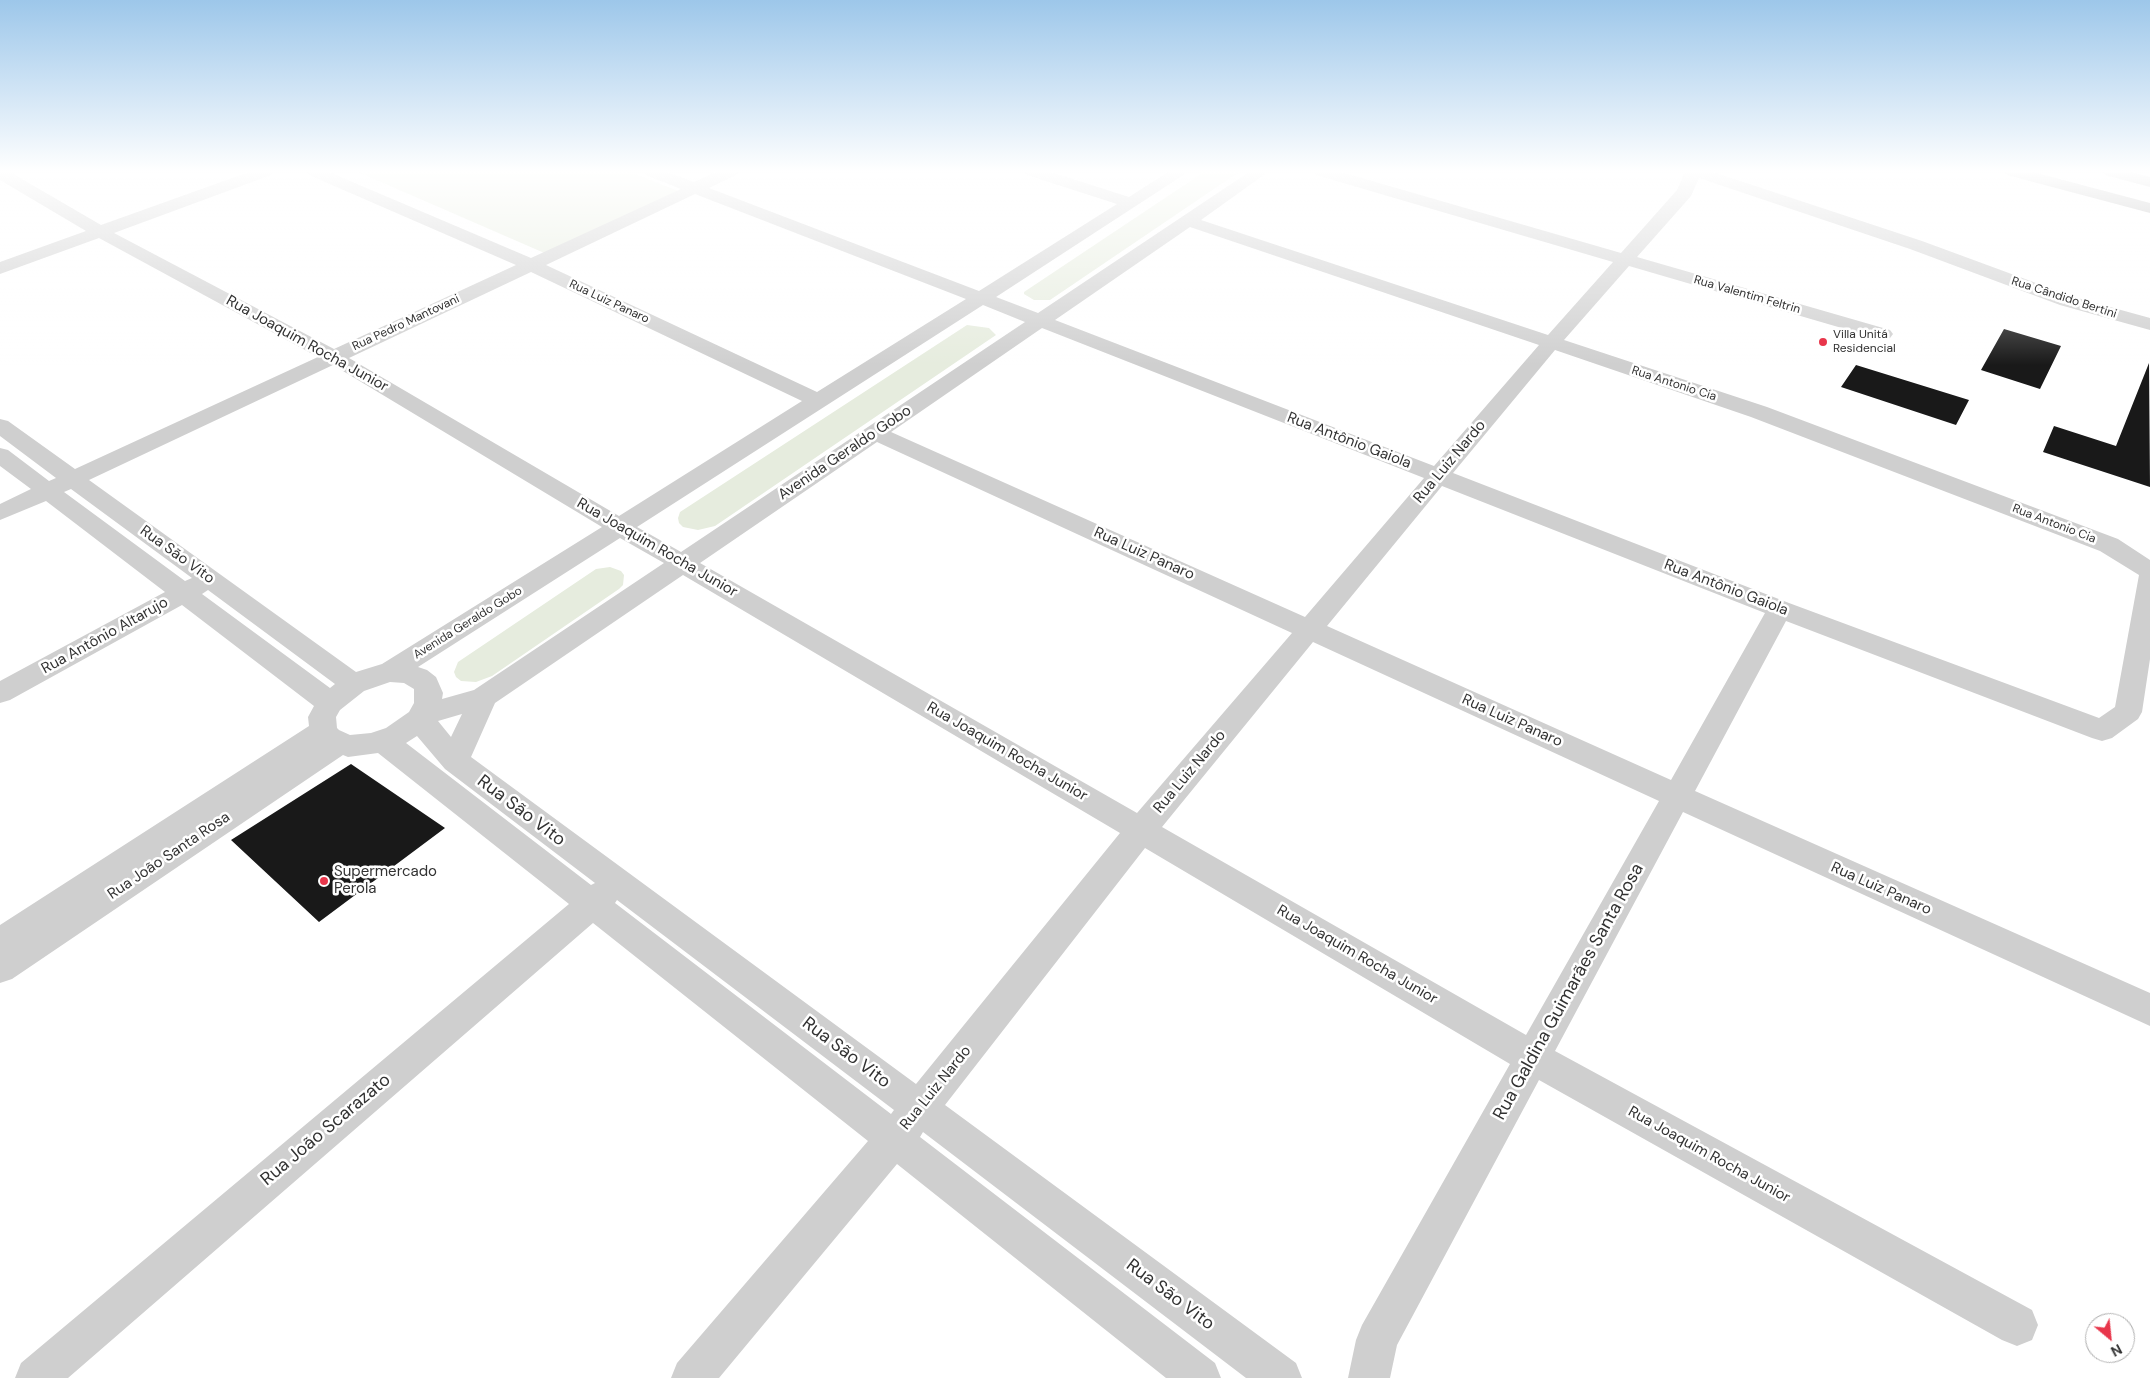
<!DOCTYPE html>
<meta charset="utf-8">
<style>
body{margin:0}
#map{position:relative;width:2150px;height:1378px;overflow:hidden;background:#fff;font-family:"DM Sans",sans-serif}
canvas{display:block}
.north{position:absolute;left:2085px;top:1313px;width:50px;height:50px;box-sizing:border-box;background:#fff;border:1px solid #adadad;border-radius:50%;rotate:152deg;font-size:14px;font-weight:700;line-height:20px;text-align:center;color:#323232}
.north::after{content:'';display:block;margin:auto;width:18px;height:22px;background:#e8364b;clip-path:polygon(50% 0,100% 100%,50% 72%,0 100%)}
</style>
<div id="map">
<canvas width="2150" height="1378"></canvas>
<div class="north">N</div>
</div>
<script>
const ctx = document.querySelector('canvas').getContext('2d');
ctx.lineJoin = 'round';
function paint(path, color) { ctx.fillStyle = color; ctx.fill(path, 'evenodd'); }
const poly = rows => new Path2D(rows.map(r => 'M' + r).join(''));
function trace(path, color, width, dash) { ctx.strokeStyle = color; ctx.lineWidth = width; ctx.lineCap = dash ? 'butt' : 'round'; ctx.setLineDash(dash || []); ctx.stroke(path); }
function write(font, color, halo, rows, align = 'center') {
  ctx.font = font + ' "DM Sans",sans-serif'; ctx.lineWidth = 5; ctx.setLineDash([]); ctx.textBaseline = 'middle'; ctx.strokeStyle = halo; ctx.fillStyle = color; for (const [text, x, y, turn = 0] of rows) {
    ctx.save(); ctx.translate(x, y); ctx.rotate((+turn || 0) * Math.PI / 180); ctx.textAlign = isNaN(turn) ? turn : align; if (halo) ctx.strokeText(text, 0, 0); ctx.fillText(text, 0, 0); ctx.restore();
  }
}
paint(poly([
 [358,172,630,172,681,192,549,255],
 [1204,172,1239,172,1050,300,1034,300,1024,294,1024,292],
 [967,325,989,328,996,335,715,526,698,530,683,527,679,523,678,518,680,512],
 [610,567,621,571,624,575,623,585,619,589,492,676,476,682,461,681,456,677,454,672,458,662,596,569]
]), '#e6ecde');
paint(poly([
 [2004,329,2061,346,2040,389,1981,370],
 [2149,363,2150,487,2043,452,2054,426,2116,446],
 [1856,365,1969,400,1956,425,1841,387],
 [351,764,445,828,319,922,231,840]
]), '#191919');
paint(poly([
 [0,172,10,172,101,225,249,172,273,172,271,175,114,233,334,349,516,265,309,175,307,172,329,172,531,258,681,189,646,175,644,172,667,172,694,182,716,172,738,172,736,175,709,188,979,291,1117,204,1027,175,1025,172,1051,172,1129,197,1168,172,1188,172,996,297,1038,313,1249,172,1268,172,1201,220,1548,335,1613,262,1316,175,1314,172,1341,172,1621,253,1677,190,1685,172,1713,172,1922,241,2074,297,2150,318,2150,330,2060,305,1910,249,1699,178,1691,196,1637,257,1890,330,1893,334,1890,338,1883,340,1876,338,1629,266,1564,340,1767,407,2118,539,2150,560,2150,659,2142,712,2138,719,2112,738,2102,741,2092,738,1786,621,1695,791,2150,993,2150,1026,1683,812,1555,1051,2032,1310,2038,1325,2032,1340,2017,1346,2002,1340,1539,1080,1397,1345,1390,1378,1348,1378,1356,1340,1362,1325,1510,1064,1145,848,945,1105,1296,1363,1302,1378,1246,1378,923,1132,920,1137,1215,1363,1221,1378,1166,1378,897,1164,719,1378,671,1378,677,1363,868,1141,593,923,68,1378,15,1378,21,1363,569,904,378,753,348,757,343,755,12,979,0,983,0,925,309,726,308,717,314,706,182,605,10,700,0,703,0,681,165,592,46,501,0,520,0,504,31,489,0,466,0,448,8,450,49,481,56,478,0,436,0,419,8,421,75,469,318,357,99,238,0,274,0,262,86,231,0,180,0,172],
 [695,194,966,299,817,392,546,265,695,194],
 [1190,227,1539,345,1434,466,1055,320,1190,227],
 [531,272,802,401,619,516,349,358,531,272],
 [983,305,1025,322,681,552,637,527,983,305],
 [1042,328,1424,478,1305,617,891,432,1042,328],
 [1555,350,1751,417,2100,551,2139,575,2115,707,2099,718,1789,603,1453,473,1555,350],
 [333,365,602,527,382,664,356,672,89,480,333,365],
 [877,442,1292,633,1137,813,700,563,877,442],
 [1442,486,1765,613,1671,780,1327,626,1442,486],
 [71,489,192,578,185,581,64,492,71,489],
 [620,538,664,563,474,690,442,699,443,693,436,677,427,670,418,667,620,538],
 [683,575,1120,833,916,1084,471,757,495,703,683,575],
 [208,590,335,684,330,688,202,594,208,590],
 [1313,642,1659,801,1526,1035,1162,827,1313,642],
 [390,682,404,683,414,689,414,703,409,712,386,728,371,733,350,735,339,730,337,728,336,717,340,710,364,691,390,682],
 [462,714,451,737,438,721,462,714],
 [417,736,445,769,595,883,591,885,406,743,417,736],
 [617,900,894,1110,891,1114,615,903,617,900]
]), '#cfcfcf');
paint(poly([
 [2005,172,2033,172,2150,203,2150,213,2007,175,2005,172],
 [2103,172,2131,172,2150,177,2150,187,2105,175,2103,172]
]), '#aaa');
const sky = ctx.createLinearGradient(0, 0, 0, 365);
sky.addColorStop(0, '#9dc7ea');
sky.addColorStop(0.47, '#fff');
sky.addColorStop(1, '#ffffff00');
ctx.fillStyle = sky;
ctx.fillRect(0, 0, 2150, 365);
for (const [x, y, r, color] of [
 [1823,342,5,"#e8364b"],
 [324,881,5,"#e8364b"]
]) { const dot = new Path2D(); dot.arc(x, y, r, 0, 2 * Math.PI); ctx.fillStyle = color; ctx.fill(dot); trace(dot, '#fff', 2); }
write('12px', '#323232', '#fff', [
 ["Rua Valentim Feltrin",1747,295,16],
 ["Rua Cândido Bertini",2064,298,18],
 ["Rua Luiz Panaro",609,302,25],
 ["Rua Pedro Mantovani",406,323,-25],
 ["Rua Antonio Cia",1674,384,18],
 ["Rua Antonio Cia",2054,524,21],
 ["Avenida Geraldo Gobo",468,623,-32]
]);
write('12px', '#323232', '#fff', [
 ["Villa Unitá",1833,335],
 ["Residencial",1833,349]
], 'left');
write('15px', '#323232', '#fff', [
 ["Rua Joaquim Rocha Junior",307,344,29],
 ["Rua Antônio Gaiola",1349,441,21],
 ["Avenida Geraldo Gobo",845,453,-34],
 ["Rua Luiz Nardo",1450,462,-50],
 ["Rua Joaquim Rocha Junior",657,548,30],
 ["Rua Luiz Panaro",1144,554,24],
 ["Rua São Vito",177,555,36],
 ["Rua Antônio Gaiola",1726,588,21],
 ["Rua Antônio Altarujo",105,636,-29],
 ["Rua Luiz Panaro",1512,721,24],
 ["Rua Joaquim Rocha Junior",1007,752,30],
 ["Rua Luiz Nardo",1190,772,-50],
 ["Rua João Santa Rosa",169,856,-34],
 ["Rua Luiz Panaro",1881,889,24],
 ["Rua Joaquim Rocha Junior",1357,955,30],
 ["Rua Luiz Nardo",936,1088,-51],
 ["Rua Joaquim Rocha Junior",1709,1155,29]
]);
write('15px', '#323232', '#fff', [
 ["Supermercado",334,872],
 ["Perola",334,889]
], 'left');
write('18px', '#323232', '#fff', [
 ["Rua São Vito",521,811,37],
 ["Rua Galdina Guimarães Santa Rosa",1569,992,-61],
 ["Rua São Vito",846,1053,37],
 ["Rua João Scarazato",326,1130,-40],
 ["Rua São Vito",1170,1295,37]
]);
</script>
